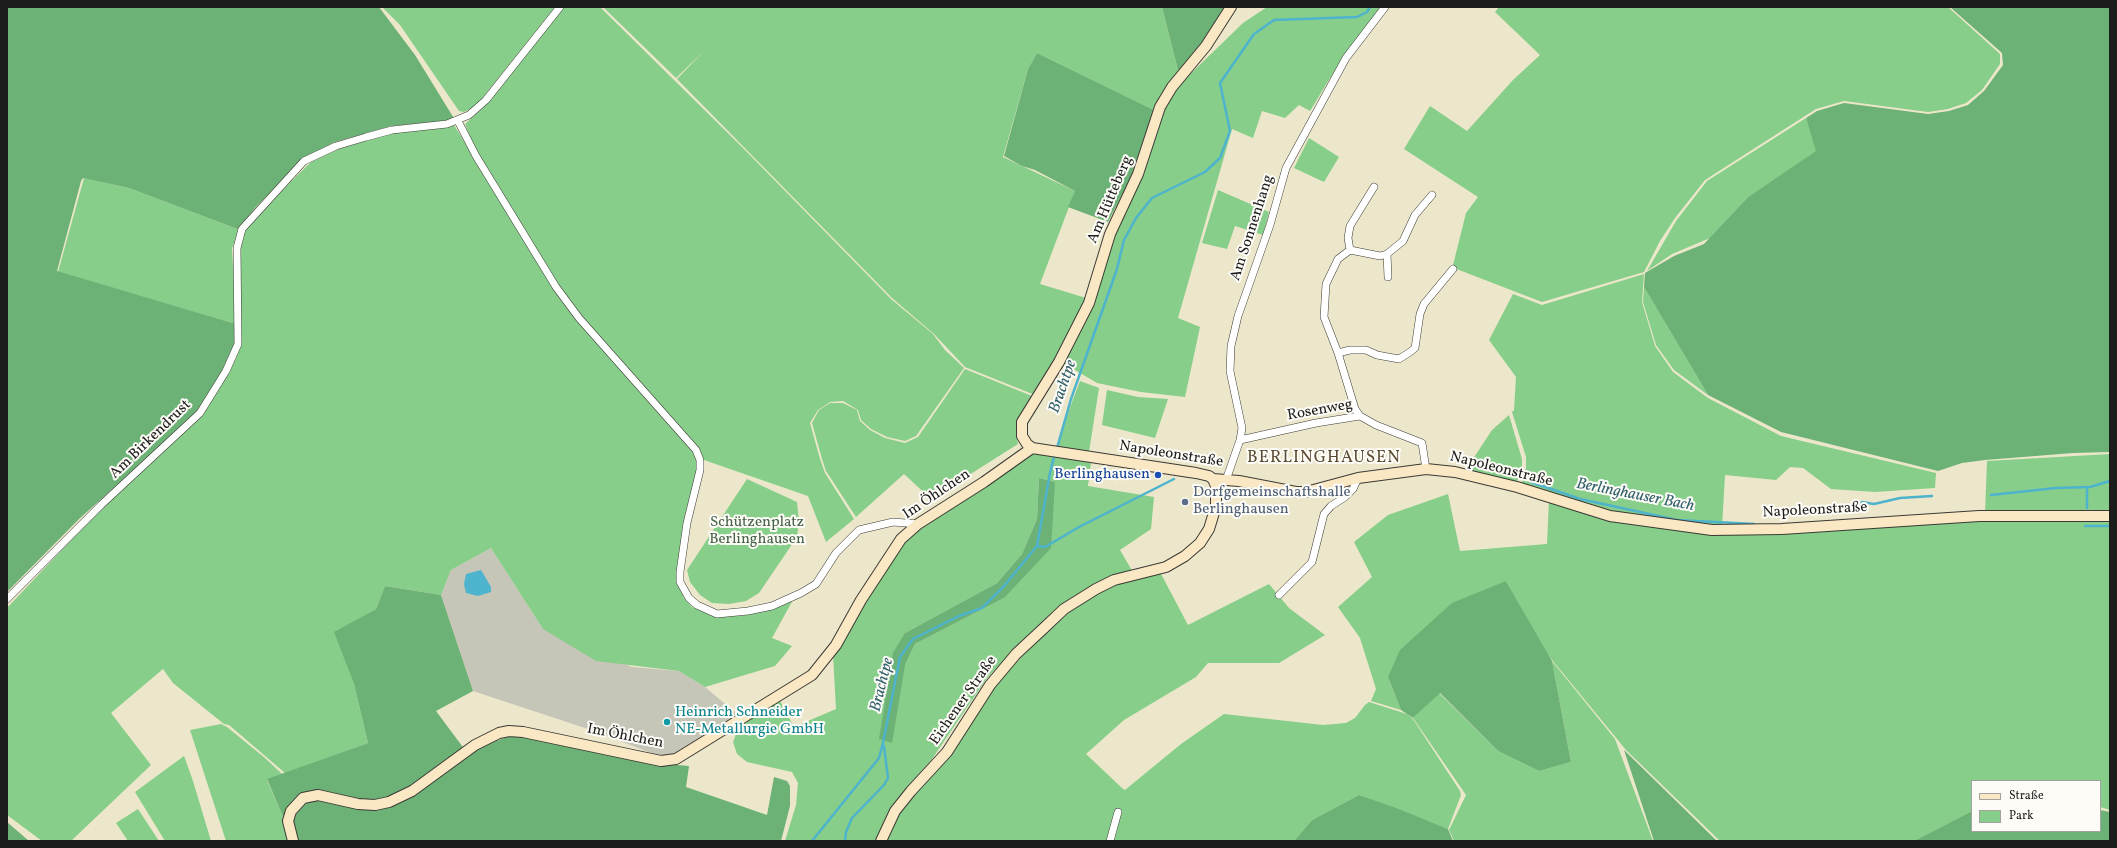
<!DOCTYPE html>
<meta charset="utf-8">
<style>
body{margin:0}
#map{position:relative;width:2117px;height:848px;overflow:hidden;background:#ece7ca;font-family:Vollkorn,serif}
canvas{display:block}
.frame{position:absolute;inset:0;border:8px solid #1c1c1c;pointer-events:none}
.legend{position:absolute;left:1971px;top:780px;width:130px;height:52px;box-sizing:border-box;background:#fdfcf7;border:1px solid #a3a29f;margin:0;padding:5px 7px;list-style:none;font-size:12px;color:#1c1c1c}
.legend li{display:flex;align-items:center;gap:8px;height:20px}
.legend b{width:20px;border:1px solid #a3a29f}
</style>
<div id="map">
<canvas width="2117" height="848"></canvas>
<div class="frame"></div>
<ul class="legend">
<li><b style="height:5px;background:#fae7c3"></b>Straße</li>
<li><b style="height:11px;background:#86ce89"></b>Park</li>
</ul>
</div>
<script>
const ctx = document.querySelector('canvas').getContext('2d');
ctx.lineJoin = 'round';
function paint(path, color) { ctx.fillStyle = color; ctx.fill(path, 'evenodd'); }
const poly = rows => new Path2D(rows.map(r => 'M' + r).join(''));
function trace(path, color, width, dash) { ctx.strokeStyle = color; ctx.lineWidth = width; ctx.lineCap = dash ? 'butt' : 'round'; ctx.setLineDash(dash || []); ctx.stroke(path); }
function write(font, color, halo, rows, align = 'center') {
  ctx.font = font + ' Vollkorn,serif'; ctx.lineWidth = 4; ctx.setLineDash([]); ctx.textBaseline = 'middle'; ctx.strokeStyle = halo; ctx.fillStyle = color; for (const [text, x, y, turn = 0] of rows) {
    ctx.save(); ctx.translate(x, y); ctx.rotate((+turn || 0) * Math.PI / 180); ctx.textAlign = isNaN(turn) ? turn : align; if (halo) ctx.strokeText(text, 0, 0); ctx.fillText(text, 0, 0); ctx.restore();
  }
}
paint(poly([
 [491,548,543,629,632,667,679,671,705,687,737,714,675,754,662,757,591,730,473,691,441,595,451,570]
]), '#c5c5b8');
paint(poly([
 [382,7,555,7,476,106,464,112,459,111,400,25],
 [563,7,600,7,743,148,891,299,933,334,945,350,964,368,916,436,905,441,887,437,871,429,861,420,858,410,843,401,830,402,818,410,810,423,820,459,825,473,854,519,826,542,808,496,701,459,580,317,557,286,477,155,465,124,487,104],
 [603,7,1162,7,1179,74,1154,110,1037,53,1028,69,1003,157,1075,191,1040,284,1086,298,1077,321,1035,395,965,367,934,334,892,298,677,79,704,51,676,78],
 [1267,7,1382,7,1344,55,1310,111,1299,105,1285,118,1262,111,1253,138,1232,129,1178,318,1200,327,1185,397,1141,392,1097,383,1063,363,1086,322,1096,296,1122,215,1148,161,1161,118,1169,100,1182,82,1243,23],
 [1499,7,1948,7,2000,54,2000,64,1982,90,1966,103,1948,109,1928,112,1844,101,1816,109,1705,180,1675,218,1660,241,1644,272,1542,302,1454,268,1453,265,1466,213,1478,197,1404,149,1430,106,1467,131,1513,80,1540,55,1495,12],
 [1806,118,1817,151,1748,197,1710,238,1672,254,1647,271,1676,221,1707,181],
 [454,125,554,287,694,451,698,470,678,581,684,598,692,607,716,617,747,615,773,608,794,598,772,638,792,646,775,666,705,687,679,671,596,661,543,629,491,548,451,570,441,595,385,586,376,609,335,632,354,684,368,743,285,773,229,725,224,724,173,683,163,669,111,713,151,765,71,841,42,841,7,815,7,608,228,374,236,358,240,345,239,249,244,233,260,212,311,162,341,148,394,133],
 [1309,138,1339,157,1324,182,1294,168],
 [84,178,129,188,240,230,232,248,236,324,58,272],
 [1218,190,1269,212,1263,235,1235,226,1227,249,1202,243],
 [1644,274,1642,302,1655,346,1673,372,1708,398,1781,436,1936,473,1935,488,1875,492,1831,489,1803,468,1790,467,1776,480,1725,475,1722,528,1610,514,1521,486,1526,468,1526,457,1512,412,1514,410,1516,377,1489,340,1513,294,1542,305],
 [1644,287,1708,395,1674,370,1656,345,1643,302],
 [965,369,1032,396,1020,416,1016,435,1018,444,931,499,904,474,856,517,826,471,822,459,812,423,819,410,830,403,843,403,857,410,860,421,870,430,885,438,905,443,918,437],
 [1080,381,1099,388,1089,452,1058,448,1061,431],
 [1107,390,1138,397,1168,399,1155,438,1102,425],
 [1509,415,1522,459,1522,469,1516,484,1465,471,1492,430],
 [1033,452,1091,463,1088,486,1154,497,1151,529,1120,550,1134,574,1059,608,1024,639,987,678,932,759,908,788,877,841,785,841,796,805,798,783,792,772,747,762,737,754,733,742,740,724,780,701,794,727,836,709,833,655,904,542,921,526],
 [1039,478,1055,482,1004,598,915,644,905,665,905,633,997,583,1022,554,1037,519],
 [2110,454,2110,513,1985,514,1987,461],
 [747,479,797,502,799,521,797,537,759,593,746,601,729,604,712,603,700,595,690,582,687,570],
 [1448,494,1460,551,1547,544,1549,499,1713,532,1970,519,2110,519,2110,810,2100,807,2100,781,1972,781,1972,811,1914,841,1720,841,1626,750,1548,655,1506,581,1388,677,1401,710,1371,701,1376,689,1360,638,1338,607,1372,577,1354,542,1388,515],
 [1160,572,1188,625,1269,584,1289,608,1325,635,1279,663,1208,663,1196,677,1124,720,1086,754,1122,788,1125,790,1181,744,1224,714,1323,725,1346,723,1355,718,1365,705,1369,702,1407,714,1413,719,1460,791,1461,795,1448,829,1359,795,1312,820,1294,841,883,841,897,811,994,686,1070,606,1110,583],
 [1552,661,1615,739,1653,841,1454,841,1449,830,1466,795,1413,718,1439,693,1498,751,1539,771,1571,762],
 [221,724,227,727,265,758,282,774,267,780,284,819,283,823,290,841,226,841,190,730],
 [184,756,193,781,211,841,165,841,135,792],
 [138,809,159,841,128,841,116,823]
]), '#86ce89');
paint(poly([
 [7,7,379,7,415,55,455,120,392,126,335,142,304,158,255,208,240,230,129,188,83,178,81,181,57,271,236,324,236,344,225,369,198,412,79,519,7,592],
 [1162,7,1226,7,1202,50,1179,74],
 [1950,7,2110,7,2110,452,2073,453,1985,460,1962,463,1938,471,1781,432,1708,395,1644,287,1645,273,1674,256,1704,244,1748,197,1816,151,1806,118,1817,111,1844,103,1928,114,1949,111,1968,105,1984,91,2003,65,2002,53],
 [1037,53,1154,110,1136,167,1108,222,1068,207,1075,191,1035,170,1022,166,1004,156,1028,69],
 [1039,478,1055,482,1051,548,1004,598,915,644,905,665,892,743,879,739,893,653,905,633,997,583,1022,554,1037,519],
 [1506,581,1552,661,1571,762,1539,771,1498,751,1440,693,1413,718,1401,710,1388,677,1400,650,1452,603],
 [385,586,441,595,473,691,436,711,468,754,484,745,513,735,654,763,689,766,686,787,767,815,774,777,787,781,790,786,790,806,781,841,298,841,284,819,267,779,368,743,354,684,334,632,376,609],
 [1624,750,1717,841,1654,841],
 [1359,795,1396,808,1448,829,1453,841,1294,841,1312,820],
 [2100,810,2110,812,2110,841,1914,841,1972,811,1972,831,2100,831],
 [7,822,29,841,7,841]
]), '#6cb175');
paint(poly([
 [481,570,491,587,491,592,478,596,466,593,464,584,466,574]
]), '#4eb3cc');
trace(poly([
 [1057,448,1071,399,1117,269,1124,240,1136,218,1152,198,1205,172,1220,158,1230,131,1220,83,1254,34,1274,20,1357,17,1367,12,1370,7],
 [1531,482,1580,499,1677,520,1754,524],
 [2087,487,2087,508],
 [1991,495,2056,488,2090,487,2110,481],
 [1839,513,1857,509,1862,502,1874,504,1900,498,1932,496],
 [2085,526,2110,526],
 [1037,546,1045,547,1079,527,1174,479],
 [812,841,879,758,883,743,900,657,913,639,959,616,982,608,1004,586,1037,546,1050,473,1055,453],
 [845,841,846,832,852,818,884,785,888,778,884,746]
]), '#4eb3cc', 2.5);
const street = poly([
 [458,121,476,156,556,287,579,318,696,450,700,460,700,470,687,523,680,572,680,582,689,598,697,605,717,614,748,611,772,606,801,593,816,584,836,553,859,530,893,522,918,524],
 [1350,250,1348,238,1350,226,1374,187],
 [1387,254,1388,277],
 [1338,353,1350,350,1366,350,1377,355,1399,359,1410,352,1415,348,1420,314,1424,304,1453,269],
 [1360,416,1355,409,1338,353,1324,317,1326,284,1338,259,1350,250,1380,256,1387,254,1403,241,1415,215,1432,195],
 [1240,440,1316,423,1360,416,1376,425,1422,443,1426,469],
 [1226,480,1240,440,1242,428,1230,371,1231,346,1238,316,1270,225,1286,168,1346,58,1385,7],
 [1279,595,1312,562,1324,514,1331,506,1345,497,1353,489,1358,478],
 [7,599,101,505,200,413,226,371,238,344,237,248,242,229,304,161,336,146,366,137,392,130,447,124,469,115,486,100,560,7],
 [1110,841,1118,812]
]);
const secondary = poly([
 [1231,7,1206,46,1172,87,1160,107,1138,174,1110,234,1089,303,1059,362,1022,422,1022,436,1027,444,1032,448,1196,473,1209,476,1213,479,1239,481,1296,492,1306,492,1358,478,1426,469,1455,472,1517,487,1610,516,1712,530,1782,529,1979,516,2110,516],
 [293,841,288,821,291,811,303,798,318,795,358,804,375,805,389,802,412,791,475,745,499,733,509,731,523,732,661,761,676,759,812,675,836,645,861,600,901,539,918,524,984,482,1032,448],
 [881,841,895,811,911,791,947,752,990,685,1016,654,1045,627,1064,609,1096,589,1114,580,1166,567,1185,556,1200,543,1209,529,1216,506,1216,486,1213,479]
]);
trace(street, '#3b3a36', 8);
trace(secondary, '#3b3a36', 12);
trace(street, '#fff', 7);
trace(secondary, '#fae7c3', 10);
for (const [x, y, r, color] of [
 [1158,475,4,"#1a4fb4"],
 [1185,502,4,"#5c6f8a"],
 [667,722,4,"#0f9aa8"]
]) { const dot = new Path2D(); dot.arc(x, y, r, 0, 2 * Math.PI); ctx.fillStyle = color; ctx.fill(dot); trace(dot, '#fdfcf7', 1.5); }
write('15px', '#1c1c1c', '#fdfcf7', [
 ["Am Hütteberg",1111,200,-67],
 ["Am Sonnenhang",1253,228,-72],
 ["Rosenweg",1320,411,-10],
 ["Am Birkendrust",151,440,-44],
 ["Napoleonstraße",1171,455,9],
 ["Napoleonstraße",1501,470,14],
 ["Im Öhlchen",937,495,-34],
 ["Napoleonstraße",1815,511,-3],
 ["Eichener Straße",964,701,-55],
 ["Im Öhlchen",625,737,11]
]);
write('15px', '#164399', '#fdfcf7', [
 ["Berlinghausen",1150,475]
], 'right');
write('15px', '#4e5e75', '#fdfcf7', [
 ["Dorfgemeinschaftshalle",1193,493],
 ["Berlinghausen",1193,510]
], 'left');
write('15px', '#466348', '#fdfcf7', [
 ["Schützenplatz",757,523],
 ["Berlinghausen",757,540]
]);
write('15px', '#0d838f', '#fdfcf7', [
 ["Heinrich Schneider",675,713],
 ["NE-Metallurgie GmbH",675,730]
], 'left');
write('italic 16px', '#32606b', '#fdfcf7', [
 ["Brachtpe",1064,387,-71],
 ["Berlinghauser Bach",1635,496,11],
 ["Brachtpe",883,685,-76]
]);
ctx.letterSpacing = '1px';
write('17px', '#5c4b32', '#fdfcf7', [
 ["BERLINGHAUSEN",1324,459]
]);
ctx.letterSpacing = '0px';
</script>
